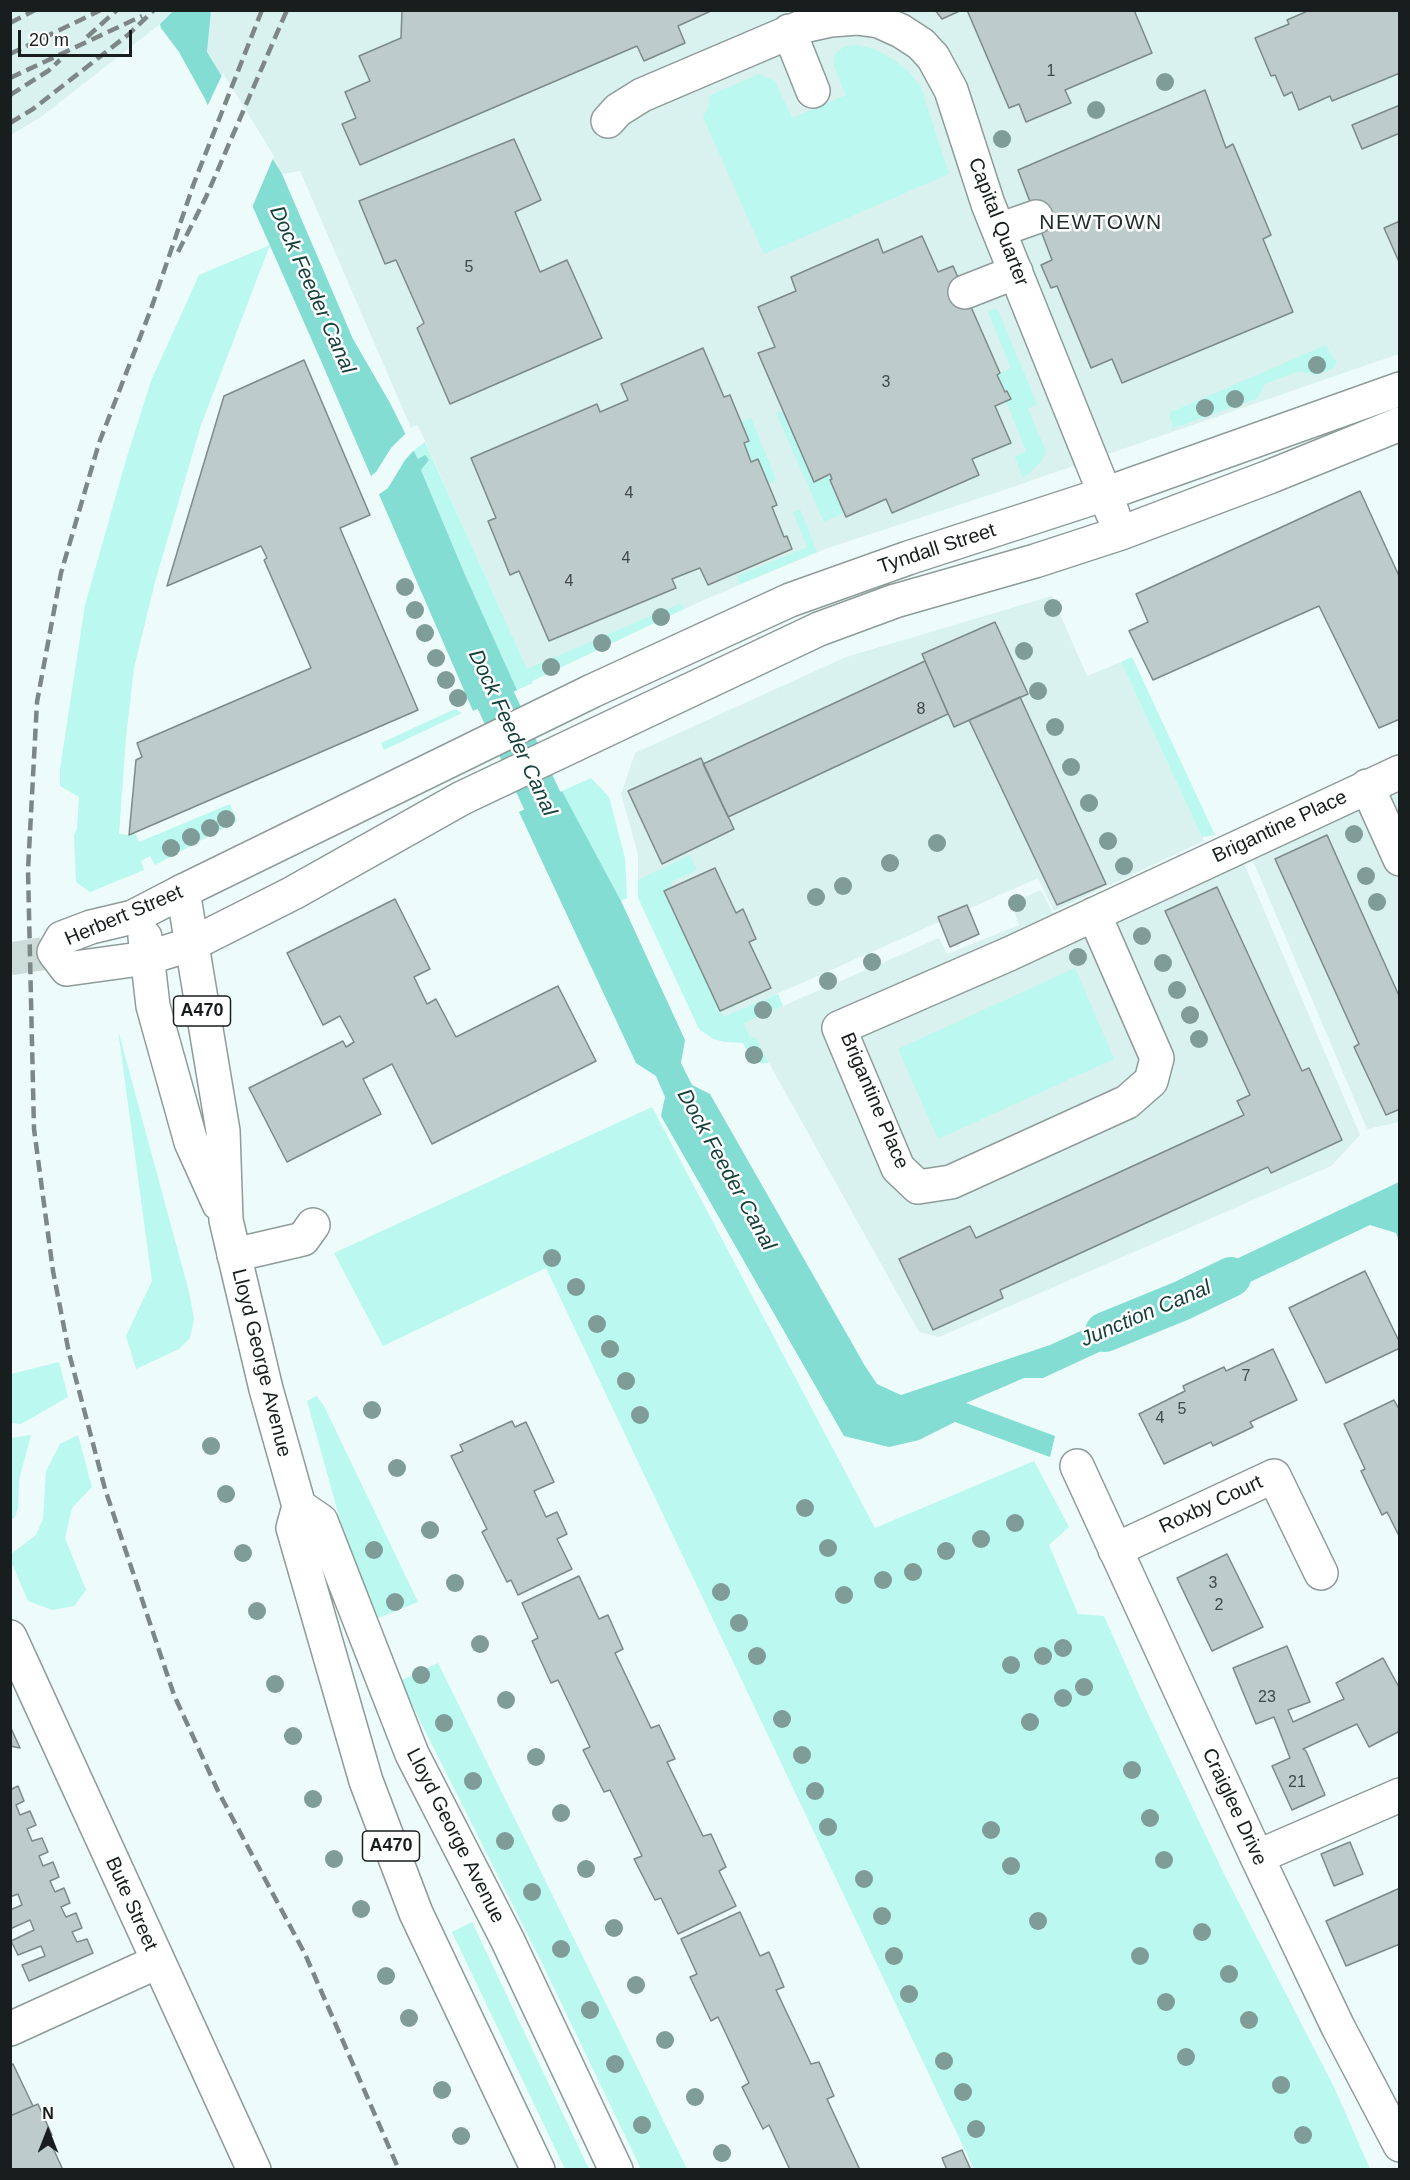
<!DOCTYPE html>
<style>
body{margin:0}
#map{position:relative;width:1410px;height:2180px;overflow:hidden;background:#edfcfa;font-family:Helvetica,sans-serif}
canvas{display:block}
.frame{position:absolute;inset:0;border:12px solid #181d1d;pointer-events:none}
.north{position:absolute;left:18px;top:2102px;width:60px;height:60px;-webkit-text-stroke:4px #fff;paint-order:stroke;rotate:0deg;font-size:16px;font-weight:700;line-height:24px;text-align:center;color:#181d1d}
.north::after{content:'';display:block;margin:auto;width:21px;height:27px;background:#181d1d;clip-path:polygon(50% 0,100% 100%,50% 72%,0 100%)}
.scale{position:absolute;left:18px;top:30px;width:114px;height:27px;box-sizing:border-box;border:3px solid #181d1d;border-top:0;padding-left:8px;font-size:18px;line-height:21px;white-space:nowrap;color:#181d1d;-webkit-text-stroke:4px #fff;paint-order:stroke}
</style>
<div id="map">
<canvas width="1410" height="2180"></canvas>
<div class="frame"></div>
<div class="north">N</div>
<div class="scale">20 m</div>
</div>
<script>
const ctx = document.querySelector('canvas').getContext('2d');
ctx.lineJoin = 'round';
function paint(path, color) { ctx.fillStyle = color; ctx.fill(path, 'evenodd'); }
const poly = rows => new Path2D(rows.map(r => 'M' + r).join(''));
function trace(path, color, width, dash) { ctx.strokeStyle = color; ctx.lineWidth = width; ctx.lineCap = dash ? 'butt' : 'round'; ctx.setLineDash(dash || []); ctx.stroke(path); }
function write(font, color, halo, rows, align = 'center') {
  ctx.font = font + ' Helvetica,sans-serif'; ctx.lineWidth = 5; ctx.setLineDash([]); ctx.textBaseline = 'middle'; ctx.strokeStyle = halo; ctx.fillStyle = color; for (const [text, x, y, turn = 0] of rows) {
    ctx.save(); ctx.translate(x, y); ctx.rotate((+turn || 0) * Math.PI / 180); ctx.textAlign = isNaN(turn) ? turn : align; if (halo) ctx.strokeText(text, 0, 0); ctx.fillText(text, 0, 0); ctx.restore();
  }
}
paint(poly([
 [211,10,1399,11,1399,354,995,493,825,549,699,602,532,681,421,432,417,425,411,428,300,171,282,174,207,52],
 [10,11,173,11,160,24,41,117,11,135],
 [1052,596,1087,676,1121,662,1204,841,1054,911,1038,878,723,1018,638,898,638,854,621,794,635,753,846,657],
 [1399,754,1399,1122,1367,1129,1240,830],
 [1232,835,1360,1135,1331,1166,939,1337,919,1332,755,1038,750,1037,744,1023,939,938,947,954,1019,925,1011,903,1041,890,1053,913]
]), '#d9f2ef');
paint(poly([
 [857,45,874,49,893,59,909,72,921,87,949,174,764,254,703,117,710,103,709,96,759,74,775,81,792,118,846,95,834,66,834,59,836,53,845,46],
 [270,245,201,425,155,582,134,668,126,737,119,834,129,835,135,833,139,842,230,804,237,821,155,865,150,856,141,861,144,870,90,892,76,882,74,835,77,828,79,797,60,786,60,769,85,605,126,460,151,381,199,275],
 [997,308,1037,404,1028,409,1046,451,1041,462,1023,478,1015,457,1026,451,1006,401,1011,399,1008,391,1005,392,997,375,1011,368,988,312],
 [1326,345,1331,355,1337,362,1332,369,1315,375,1300,371,1266,383,1256,399,1173,428,1169,413],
 [783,410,814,482,830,474,844,513,824,522,776,413],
 [751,418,776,480,768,483,758,459,751,462,744,443,749,440,742,422],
 [425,442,527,669,681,603,684,609,532,681,533,683,517,690,466,577,421,470,429,460,418,459,414,450],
 [800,509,817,552,740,584,737,576,807,547,793,512],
 [1132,657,1215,835,1202,837,1121,662],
 [455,709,462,713,384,750,381,743],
 [591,778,609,797,625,858,627,898,621,901,562,791],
 [690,855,697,870,671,882,673,887,664,891,723,1017,778,994,783,1006,744,1023,750,1037,755,1037,769,1063,754,1063,743,1043,725,1042,713,1039,699,1029,638,898,638,880],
 [1075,968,1114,1059,938,1139,898,1049],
 [118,1030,189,1292,194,1319,190,1338,179,1349,136,1369,126,1336,152,1281],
 [652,1107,875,1528,1034,1461,1069,1527,1049,1545,1078,1614,1104,1616,1140,1697,1225,1876,1334,2087,1370,2169,974,2169,546,1268,383,1346,334,1253],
 [59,1362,68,1397,21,1424,11,1423,11,1374],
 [317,1396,324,1406,418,1602,373,1620,340,1520,307,1401],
 [31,1435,19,1480,18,1508,15,1517,11,1520,11,1438],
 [78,1435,92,1487,72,1508,65,1538,86,1590,74,1606,52,1610,28,1601,11,1561,11,1554,36,1535,43,1519,46,1471,60,1444],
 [438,1663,580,1951,687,2169,641,2169,543,1965,400,1681],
 [472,1922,589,2169,565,2169,452,1932]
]), '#baf8f0');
paint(poly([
 [173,11,211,11,207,52,282,174,353,339,390,403,418,459,425,455,429,460,421,470,466,577,517,690,473,711,318,354,205,99,179,52,161,28,160,24],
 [562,791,621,901,685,1040,681,1063,692,1085,710,1094,865,1366,877,1384,901,1395,1050,1345,1151,1299,1162,1323,1043,1378,1024,1378,966,1403,1055,1436,1050,1457,955,1422,919,1440,889,1447,844,1436,661,1116,665,1097,656,1076,636,1063,519,812],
 [1399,1182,1399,1241,1396,1233,1370,1225,1187,1312,1175,1288]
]), '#83ddd3');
paint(poly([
 [223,73,274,156,251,210,206,109],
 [408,431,416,448,405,460,388,488,378,495,371,476,376,472,391,448]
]), '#edfcfa');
trace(poly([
 [473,651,566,852],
 [1105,1332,1181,1301,1231,1277]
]), '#83ddd3', 40);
const building = poly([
 [402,10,713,10,678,26,685,43,644,61,637,46,360,165,342,124,356,118,345,92,370,81,359,56,401,38,402,10],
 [935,10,962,10,942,19,935,10],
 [967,10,1134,10,1152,53,1065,90,1071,103,1026,122,1019,104,1009,108,967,10],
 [1310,10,1400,10,1400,73,1332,101,1330,96,1299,110,1292,92,1284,96,1275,75,1271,76,1255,38,1289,24,1287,20,1310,10],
 [1205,90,1226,148,1233,144,1271,235,1263,239,1293,312,1122,383,1112,359,1091,368,1057,286,1051,288,1041,265,1052,260,1018,170,1205,90],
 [1400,105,1400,133,1362,149,1352,125,1400,105],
 [514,139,541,200,515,212,540,272,567,260,602,338,450,404,417,328,424,323,396,260,385,264,359,201,514,139],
 [1400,221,1400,264,1384,228,1400,221],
 [922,236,938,272,953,266,1000,373,997,375,1005,392,1007,391,1011,399,995,406,1011,443,972,459,979,475,892,513,886,499,846,517,830,480,832,479,830,474,814,482,758,353,775,347,758,307,796,291,791,277,878,239,883,253,922,236],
 [703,348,724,397,730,395,734,405,749,441,744,443,751,462,758,459,777,505,772,507,784,537,787,536,792,549,708,585,700,568,687,573,672,579,676,588,549,641,519,571,510,575,488,521,496,518,471,458,597,404,600,412,628,400,621,384,703,348],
 [304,360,370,515,340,528,418,710,129,835,136,760,142,757,137,743,311,668,264,560,267,558,261,546,167,586,224,396,304,360],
 [1360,491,1400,578,1400,719,1379,728,1319,606,1153,680,1129,631,1148,622,1136,594,1360,491],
 [995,622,1028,694,954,727,922,654,995,622],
 [925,661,948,714,728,817,703,764,925,661],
 [1020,697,1106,884,1057,905,969,720,1020,697],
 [701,758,734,829,662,864,628,791,701,758],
 [1327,835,1400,998,1400,1109,1386,1115,1354,1047,1359,1044,1275,859,1327,835],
 [715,868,736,913,743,909,756,939,749,942,771,988,720,1011,664,891,715,868],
 [1217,887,1302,1071,1309,1068,1342,1140,1271,1173,1268,1167,1000,1290,1003,1298,933,1330,899,1259,970,1226,976,1238,1244,1115,1237,1101,1250,1095,1165,911,1217,887],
 [395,899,430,969,414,977,427,1004,436,999,456,1037,558,986,596,1061,432,1144,392,1064,363,1079,381,1114,287,1162,249,1088,343,1041,346,1047,354,1042,340,1016,323,1025,287,953,395,899],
 [967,905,979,934,950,947,938,917,967,905],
 [1365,1271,1400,1343,1400,1348,1326,1383,1289,1308,1365,1271],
 [1273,1349,1297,1400,1250,1422,1253,1427,1213,1446,1211,1442,1164,1464,1139,1414,1185,1391,1183,1386,1224,1367,1226,1371,1273,1349],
 [1394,1400,1400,1411,1400,1538,1387,1512,1382,1515,1361,1471,1365,1469,1344,1424,1394,1400],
 [512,1421,515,1427,526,1422,554,1482,534,1491,546,1517,557,1512,567,1534,557,1539,572,1569,518,1595,511,1580,507,1582,482,1532,487,1529,451,1456,463,1451,460,1445,512,1421],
 [1227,1554,1263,1627,1212,1651,1177,1578,1227,1554],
 [579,1576,599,1619,608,1615,623,1649,615,1653,651,1728,659,1725,675,1759,667,1762,703,1836,711,1834,726,1867,719,1871,736,1906,678,1934,661,1898,655,1900,634,1859,642,1856,610,1790,604,1792,583,1750,590,1747,558,1680,551,1683,532,1641,538,1638,522,1603,579,1576],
 [1287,1646,1310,1702,1288,1710,1293,1722,1344,1699,1336,1683,1383,1658,1400,1689,1400,1731,1369,1747,1357,1724,1303,1749,1306,1751,1325,1795,1292,1810,1272,1766,1290,1758,1274,1717,1256,1724,1233,1668,1287,1646],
 [10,1726,20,1748,10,1746,10,1726],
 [18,1786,24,1801,16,1805,20,1815,30,1811,36,1825,27,1829,32,1841,42,1838,48,1852,39,1856,43,1866,53,1862,59,1877,50,1881,55,1892,64,1888,70,1903,61,1907,66,1917,76,1913,82,1928,72,1932,77,1942,87,1939,93,1953,29,1981,22,1965,45,1956,41,1946,18,1955,11,1941,34,1930,30,1920,10,1929,10,1910,22,1905,18,1894,10,1897,10,1790,18,1786],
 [1350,1842,1363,1874,1334,1886,1321,1854,1350,1842],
 [1400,1888,1400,1944,1346,1966,1326,1921,1400,1888],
 [740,1912,760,1956,769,1952,784,1987,776,1990,811,2064,819,2062,834,2096,827,2099,860,2170,790,2170,769,2125,763,2129,742,2087,749,2083,718,2017,711,2021,690,1977,697,1974,681,1939,740,1912],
 [13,2064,33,2106,10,2116,10,2065,13,2064],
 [38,2104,52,2135,48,2137,63,2170,10,2170,10,2116,38,2104],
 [962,2150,971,2170,947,2170,942,2158,962,2150]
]);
paint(building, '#bdccca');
trace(building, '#7c8a88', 1.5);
trace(poly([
 [10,959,54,952]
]), '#cddbd9', 33, [33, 16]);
const minor = poly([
 [789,31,813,91],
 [608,121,618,110,642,95,804,26,831,20,857,18,879,21,901,31,921,44,933,57,951,90,988,204,1113,514],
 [999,230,1036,217],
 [965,292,1016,272],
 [1367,786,1400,859],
 [183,891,592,691,790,600,908,558,1105,494,1400,389],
 [1094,914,1157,1058,1151,1081,1127,1102,951,1182,918,1187,898,1168,839,1028,1009,954,1400,772],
 [147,958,192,944,293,893,462,798,819,629,895,601,1035,561,1121,533,1269,477,1400,424],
 [234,1255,303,1239,313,1225],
 [1077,1466,1257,1857,1338,2027,1400,2145],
 [1115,1550,1274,1476,1321,1573],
 [10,1637,254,2170],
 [1257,1857,1400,1795],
 [10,2029,157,1962]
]);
const major = poly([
 [145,937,153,1006,191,1142,219,1204],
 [147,958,67,969,54,952,62,938,91,927,133,917,183,891,223,1131,226,1220,266,1389,299,1506,293,1528,366,1781,416,1913,538,2170],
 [299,1506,321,1521,412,1754,507,1939,616,2170]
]);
trace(minor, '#8d9b99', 36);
trace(major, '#8d9b99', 36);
trace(minor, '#fff', 33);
trace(major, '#fff', 33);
trace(poly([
 [262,10,194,183,151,309,99,443,61,573,37,702,28,870,34,1129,53,1271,69,1353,105,1489,174,1695,218,1791,305,1954,399,2170],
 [10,23,35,10],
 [87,37,117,10],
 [10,54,101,10],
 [10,78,142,16],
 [10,95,48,71,60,60],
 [10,123,33,109,129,34,154,10],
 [178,252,206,197,287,10]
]), '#7d8786', 4.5, [12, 6]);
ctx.fillStyle = '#7f9c99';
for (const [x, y] of [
 [1165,82],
 [1096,110],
 [1002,139],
 [1317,365],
 [1235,399],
 [1205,408],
 [405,587],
 [1053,608],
 [415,610],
 [661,617],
 [425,633],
 [602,643],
 [1024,651],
 [436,658],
 [551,667],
 [446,680],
 [1038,691],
 [458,698],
 [1055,727],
 [1071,767],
 [1089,803],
 [226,819],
 [210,828],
 [1354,834],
 [191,837],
 [1108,841],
 [937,843],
 [171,848],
 [890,863],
 [1124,866],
 [1366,876],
 [843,886],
 [816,897],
 [1377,902],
 [1017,903],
 [1142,936],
 [1078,957],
 [872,962],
 [1163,963],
 [828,981],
 [1177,990],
 [763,1010],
 [1190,1015],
 [1199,1039],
 [754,1055],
 [552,1258],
 [576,1287],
 [597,1324],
 [610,1349],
 [626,1381],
 [372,1410],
 [640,1415],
 [211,1446],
 [397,1468],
 [226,1494],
 [805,1508],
 [1015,1523],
 [430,1530],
 [981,1539],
 [828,1548],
 [374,1550],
 [946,1551],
 [243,1553],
 [913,1572],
 [883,1580],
 [455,1583],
 [721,1592],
 [844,1595],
 [395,1602],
 [257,1611],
 [739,1623],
 [480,1644],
 [1063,1648],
 [757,1656],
 [1043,1656],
 [1011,1665],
 [421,1675],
 [275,1684],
 [1084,1687],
 [1063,1698],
 [506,1700],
 [782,1719],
 [1030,1722],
 [444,1723],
 [293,1736],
 [802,1755],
 [536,1757],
 [1132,1770],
 [473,1781],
 [815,1791],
 [313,1799],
 [561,1813],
 [1150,1818],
 [828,1827],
 [991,1830],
 [505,1841],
 [334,1859],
 [1164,1860],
 [1011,1866],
 [586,1869],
 [864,1879],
 [532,1892],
 [361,1909],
 [882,1916],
 [1038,1921],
 [614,1928],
 [1202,1932],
 [561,1949],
 [894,1956],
 [1140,1956],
 [1229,1974],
 [386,1976],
 [636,1985],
 [909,1994],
 [1166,2002],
 [590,2010],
 [409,2018],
 [1249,2020],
 [665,2040],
 [1186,2057],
 [944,2061],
 [615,2064],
 [1281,2085],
 [442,2090],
 [963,2092],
 [695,2097],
 [642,2125],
 [976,2129],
 [1303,2135],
 [461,2136],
 [722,2153]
]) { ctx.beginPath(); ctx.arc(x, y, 9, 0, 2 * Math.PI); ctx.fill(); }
write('16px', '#414948', null, [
 ["1",1051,72],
 ["5",469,268],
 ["3",886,383],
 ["4",629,494],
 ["4",626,559],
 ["4",569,582],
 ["8",921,710],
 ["7",1246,1377],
 ["5",1182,1410],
 ["4",1160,1419],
 ["3",1213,1584],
 ["2",1219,1606],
 ["23",1267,1698],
 ["21",1297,1783]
]);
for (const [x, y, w] of [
 [202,1011,57],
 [391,1846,57]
]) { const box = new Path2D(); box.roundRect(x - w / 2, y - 15, w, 30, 4.5); ctx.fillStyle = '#fff'; ctx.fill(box); trace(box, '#181d1d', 1.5); }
write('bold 18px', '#181d1d', null, [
 ["A470",202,1011],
 ["A470",391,1846]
]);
write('20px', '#181d1d', '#fff', [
 ["Capital Quarter",998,222,69],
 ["Tyndall Street",937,549,-18],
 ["Brigantine Place",1280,827,-25],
 ["Herbert Street",124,916,-23],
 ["Brigantine Place",874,1101,67],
 ["Lloyd George Avenue",261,1363,76],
 ["Roxby Court",1211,1505,-25],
 ["Craiglee Drive",1234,1807,65],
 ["Lloyd George Avenue",455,1836,63],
 ["Bute Street",131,1904,66]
]);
ctx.letterSpacing = '1.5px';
write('21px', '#222e2c', '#fff', [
 ["NEWTOWN",1101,223]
]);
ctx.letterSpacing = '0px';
write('italic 21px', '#16403c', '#fff', [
 ["Dock Feeder Canal",312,290,66],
 ["Dock Feeder Canal",512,733,65],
 ["Dock Feeder Canal",726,1170,61],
 ["Junction Canal",1146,1314,-23]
]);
</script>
